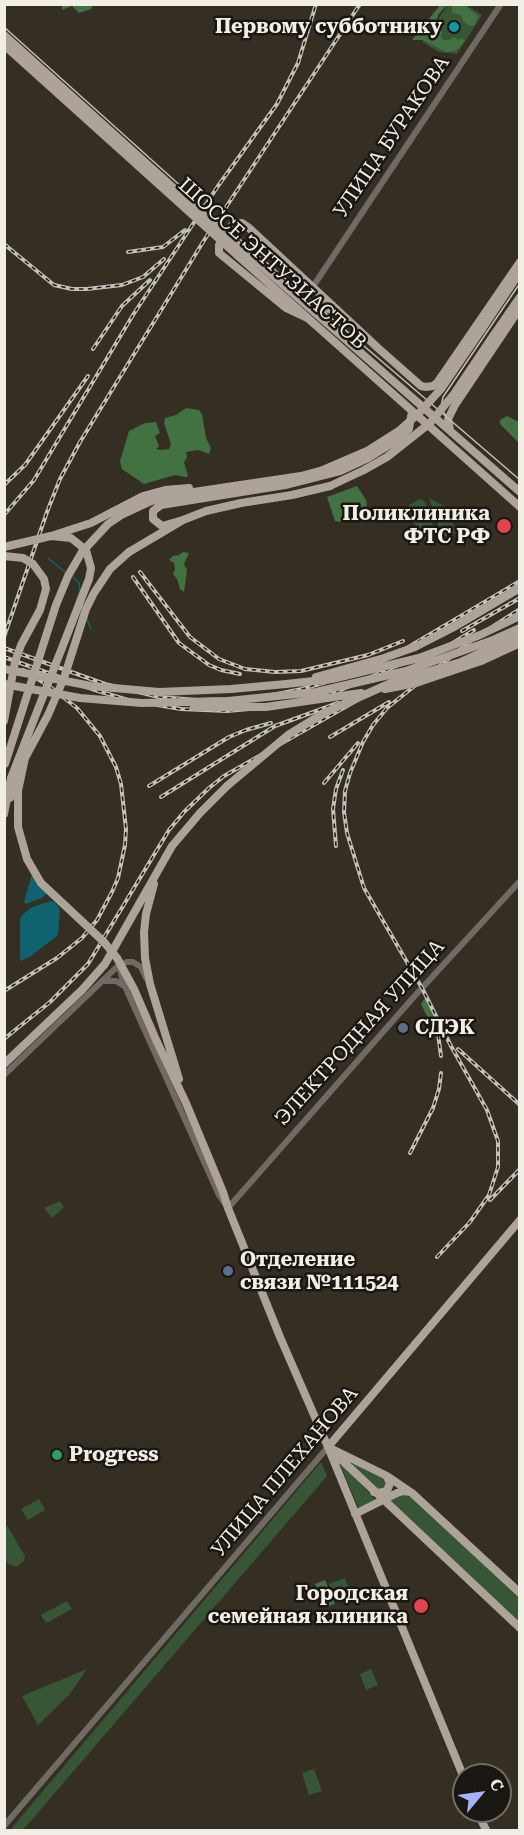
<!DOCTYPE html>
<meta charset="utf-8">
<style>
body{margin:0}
#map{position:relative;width:524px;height:1835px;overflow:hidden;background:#342f22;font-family:"Roboto Serif",serif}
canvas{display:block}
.frame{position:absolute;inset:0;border:6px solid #f1eee6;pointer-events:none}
.north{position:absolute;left:452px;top:1763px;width:60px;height:60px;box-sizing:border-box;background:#1a1712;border:2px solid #706d67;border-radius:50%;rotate:61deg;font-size:16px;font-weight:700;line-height:24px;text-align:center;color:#f1eee6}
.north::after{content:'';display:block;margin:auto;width:21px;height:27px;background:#a5b1fc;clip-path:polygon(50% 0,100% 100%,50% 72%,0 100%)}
</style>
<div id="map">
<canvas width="524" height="1835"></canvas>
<div class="frame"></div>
<div class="north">С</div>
</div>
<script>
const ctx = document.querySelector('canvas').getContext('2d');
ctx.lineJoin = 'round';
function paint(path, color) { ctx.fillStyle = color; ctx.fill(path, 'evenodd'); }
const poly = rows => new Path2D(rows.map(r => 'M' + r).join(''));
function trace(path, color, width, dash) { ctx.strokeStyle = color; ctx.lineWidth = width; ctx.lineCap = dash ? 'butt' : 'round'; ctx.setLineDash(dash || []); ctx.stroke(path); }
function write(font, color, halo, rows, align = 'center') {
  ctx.font = font + ' "Roboto Serif",serif'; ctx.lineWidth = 5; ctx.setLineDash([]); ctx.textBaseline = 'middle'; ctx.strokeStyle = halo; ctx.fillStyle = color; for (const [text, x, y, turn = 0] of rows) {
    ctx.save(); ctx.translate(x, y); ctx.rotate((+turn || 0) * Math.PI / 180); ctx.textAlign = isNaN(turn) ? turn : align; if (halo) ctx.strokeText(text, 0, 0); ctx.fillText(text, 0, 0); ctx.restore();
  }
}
paint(poly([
 [448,5,466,5,482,15,457,54,439,52,422,42],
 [429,498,447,508,456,533,442,537],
 [420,499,425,502,436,534,434,539,428,542,424,540,407,511,409,505],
 [60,1201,64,1207,52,1218,44,1208],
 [321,1462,327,1476,23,1830,10,1830],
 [353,1463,384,1479,388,1486,379,1491,351,1466],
 [341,1466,344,1467,376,1500,361,1509,358,1507],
 [402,1494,411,1497,519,1597,519,1624,389,1501],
 [39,1499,45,1510,28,1520,21,1509],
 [5,1525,8,1527,25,1556,24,1561,17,1567,8,1564,5,1558],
 [345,1578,352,1597,337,1603,329,1584],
 [67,1601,72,1609,46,1623,41,1615],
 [87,1669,69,1695,38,1725,22,1696],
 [371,1669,378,1685,366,1690,360,1674],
 [314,1769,322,1791,309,1795,302,1773]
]), '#375636');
paint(poly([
 [62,5,62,4,93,5,91,9,79,13,72,6,62,10],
 [440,5,447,5,438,15,437,20,432,29,440,27,442,32,441,38,446,41,454,37,459,40,461,38,465,40,459,48,455,51,446,52,423,40,412,40],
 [452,5,465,5,478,16,475,25,470,26,463,21,461,15,452,13],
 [186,408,199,410,202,414,206,438,211,448,209,454,198,450,186,452,187,457,184,462,188,476,186,477,175,475,144,484,122,469,120,461,129,431,145,423,156,422,160,433,155,436,159,446,156,449,161,450,169,449,171,444,164,423,165,418,176,415],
 [507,416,519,422,519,443,500,424,500,420],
 [357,486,366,500,367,506,359,515,355,512,346,520,340,522,335,521,327,497],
 [183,552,189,553,184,564,187,570,184,592,180,589,177,579,173,574,175,569,174,563,169,560,173,556,179,555],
 [425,998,444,1033,437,1037,421,1004],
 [325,1580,335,1604,329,1606,325,1596,321,1597,315,1584]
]), '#427241');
paint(poly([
 [32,874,47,893,42,898,26,904,24,902],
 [51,901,55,902,60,910,58,935,31,956,20,961,20,919,22,915,32,907]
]), '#0f636e');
trace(poly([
 [48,558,65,572],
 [72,576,79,583,80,590,75,606],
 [87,619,91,629]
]), '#0f636e', 1.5);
trace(poly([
 [312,288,501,4],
 [119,965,123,982,219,1195,228,1208,412,999,520,881],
 [103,981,116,981,124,986],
 [4,1075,119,965,127,962,133,962,141,967,146,978],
 [4,1826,328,1447]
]), '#6f6a64', 6);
trace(poly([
 [4,35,189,202],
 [4,45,185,208],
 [241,248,520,492],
 [237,255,520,507],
 [303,300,334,311],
 [307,318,286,308,219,253,219,245,233,224,242,223,248,227,378,348,421,386,426,387,433,386,437,383,520,262],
 [482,329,520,272],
 [493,336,520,297],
 [450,430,448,419,455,405,520,308],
 [183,520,162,526,153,519,153,511,161,505,285,485,340,471,368,458,397,440,409,429,411,416],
 [51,536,91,523,143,496,165,490,189,488],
 [82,552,108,524,123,514,151,501,187,493,301,476,323,470],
 [129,552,183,520,206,511,241,503,292,495,330,486],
 [481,661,520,643],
 [10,798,21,767],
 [154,884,146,914,144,932,145,958,150,984,179,1079],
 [157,1042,186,1103,223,1192,228,1208,280,1337,328,1447,464,1778],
 [4,1064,82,990,105,964,172,846,200,813,227,786],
 [328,1447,520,1220],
 [332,1449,387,1476,412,1493,520,1593],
 [331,1450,520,1628],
 [374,1492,379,1493,387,1491,390,1483,387,1477],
 [355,1514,397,1493,403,1491,410,1492],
 [477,1811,486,1830]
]), '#aea398', 8);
trace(poly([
 [4,27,244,243,520,480],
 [447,418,441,407,443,397,520,283]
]), '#c3c0b7', 1.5);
const rail = poly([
 [4,244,54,285,72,289,87,289,122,285,143,277,164,259],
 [128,252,163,247,185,230],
 [93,349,122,306,150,280],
 [4,485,25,465,88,376],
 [4,515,34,480,133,315,218,186,277,104,298,63,316,4],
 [140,572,190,637,219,659,245,669,275,672,301,671,368,655,403,641],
 [133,577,179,643,209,665,221,670,240,674],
 [462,631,520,598],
 [4,637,47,512,60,479,80,442,203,242,360,4],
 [4,648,105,684,134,691,159,697,197,700,252,699,302,689,333,680,366,668,400,652,520,581],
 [4,657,95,690,128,700,181,709,227,711,283,706,309,700,336,692,410,660],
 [330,737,389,702],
 [324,783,358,743],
 [149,786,229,737,246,730,271,723],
 [161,797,275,726,338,703],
 [336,846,333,809,336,789,343,770],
 [4,991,57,958,82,938,97,920,112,892,118,878,125,845,126,829,121,784,116,767,100,736,77,708,49,686,23,670],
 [437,1026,441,1056],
 [4,1039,50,1002,88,964,169,830,184,812,209,788,224,776,384,685,474,630],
 [458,1049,520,1105],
 [410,1153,433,1108,439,1089,441,1073],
 [490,1200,520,1169],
 [437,1257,470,1222,489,1195,498,1167,498,1141,487,1110,451,1046,422,988,364,888,347,833,344,812,345,791,350,773,363,742,373,725,387,708,472,640,520,609]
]);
trace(rail, '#c3c0b7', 4);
trace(rail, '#1a1712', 1.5, [4.5]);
trace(poly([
 [189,202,241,248],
 [185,208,237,255],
 [323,470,367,451,400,430,419,413,441,389,482,329],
 [330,486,364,470,387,457,430,423,454,394,493,336],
 [4,547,51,536,71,538,86,550,91,568,89,579,11,778,4,814],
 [129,552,110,569,94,593,86,609,64,678,48,715,25,758,18,791,18,827,27,859,41,883,104,942,117,958,134,989,157,1042],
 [4,556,23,558,33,564,44,579,46,589,40,610,21,645,15,662,4,721],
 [4,669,91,686,159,692,231,689,286,684,332,679,419,658,480,635,520,616],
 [316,677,384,658,415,647,454,627,520,588],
 [4,684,80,698,142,703,228,701,277,696,316,692,406,671,493,640,520,628],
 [385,689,416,683,481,661],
 [194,707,266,707,361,693],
 [5,764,56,605,68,576,82,552],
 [227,786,288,735,324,713,393,682,461,662,520,635]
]), '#aea398', 8);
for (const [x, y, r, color] of [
 [454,27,6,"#0f9aa8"],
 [504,526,8,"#e0444e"],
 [403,1028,6,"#5c6f8a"],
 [228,1271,6,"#5c6f8a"],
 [57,1455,6,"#2e9e5b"],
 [421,1606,8,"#e0444e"]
]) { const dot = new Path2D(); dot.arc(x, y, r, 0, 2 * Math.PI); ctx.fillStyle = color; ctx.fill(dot); trace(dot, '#1a1712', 2); }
write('bold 20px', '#f1eee6', '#1a1712', [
 ["Первому субботнику",442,27],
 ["Поликлиника",490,514],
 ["ФТС РФ",490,537],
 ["СДЭК",415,1028,"left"],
 ["Отделение",240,1260,"left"],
 ["связи №111524",240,1283,"left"],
 ["Progress",69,1455,"left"],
 ["Городская",408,1594],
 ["семейная клиника",408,1617]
], 'right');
write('20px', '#f1eee6', '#1a1712', [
 ["УЛИЦА БУРАКОВА",392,137,-56],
 ["ШОССЕ ЭНТУЗИАСТОВ",272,264,42],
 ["ЭЛЕКТРОДНАЯ УЛИЦА",360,1033,-48],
 ["УЛИЦА ПЛЕХАНОВА",285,1472,-50]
]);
</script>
